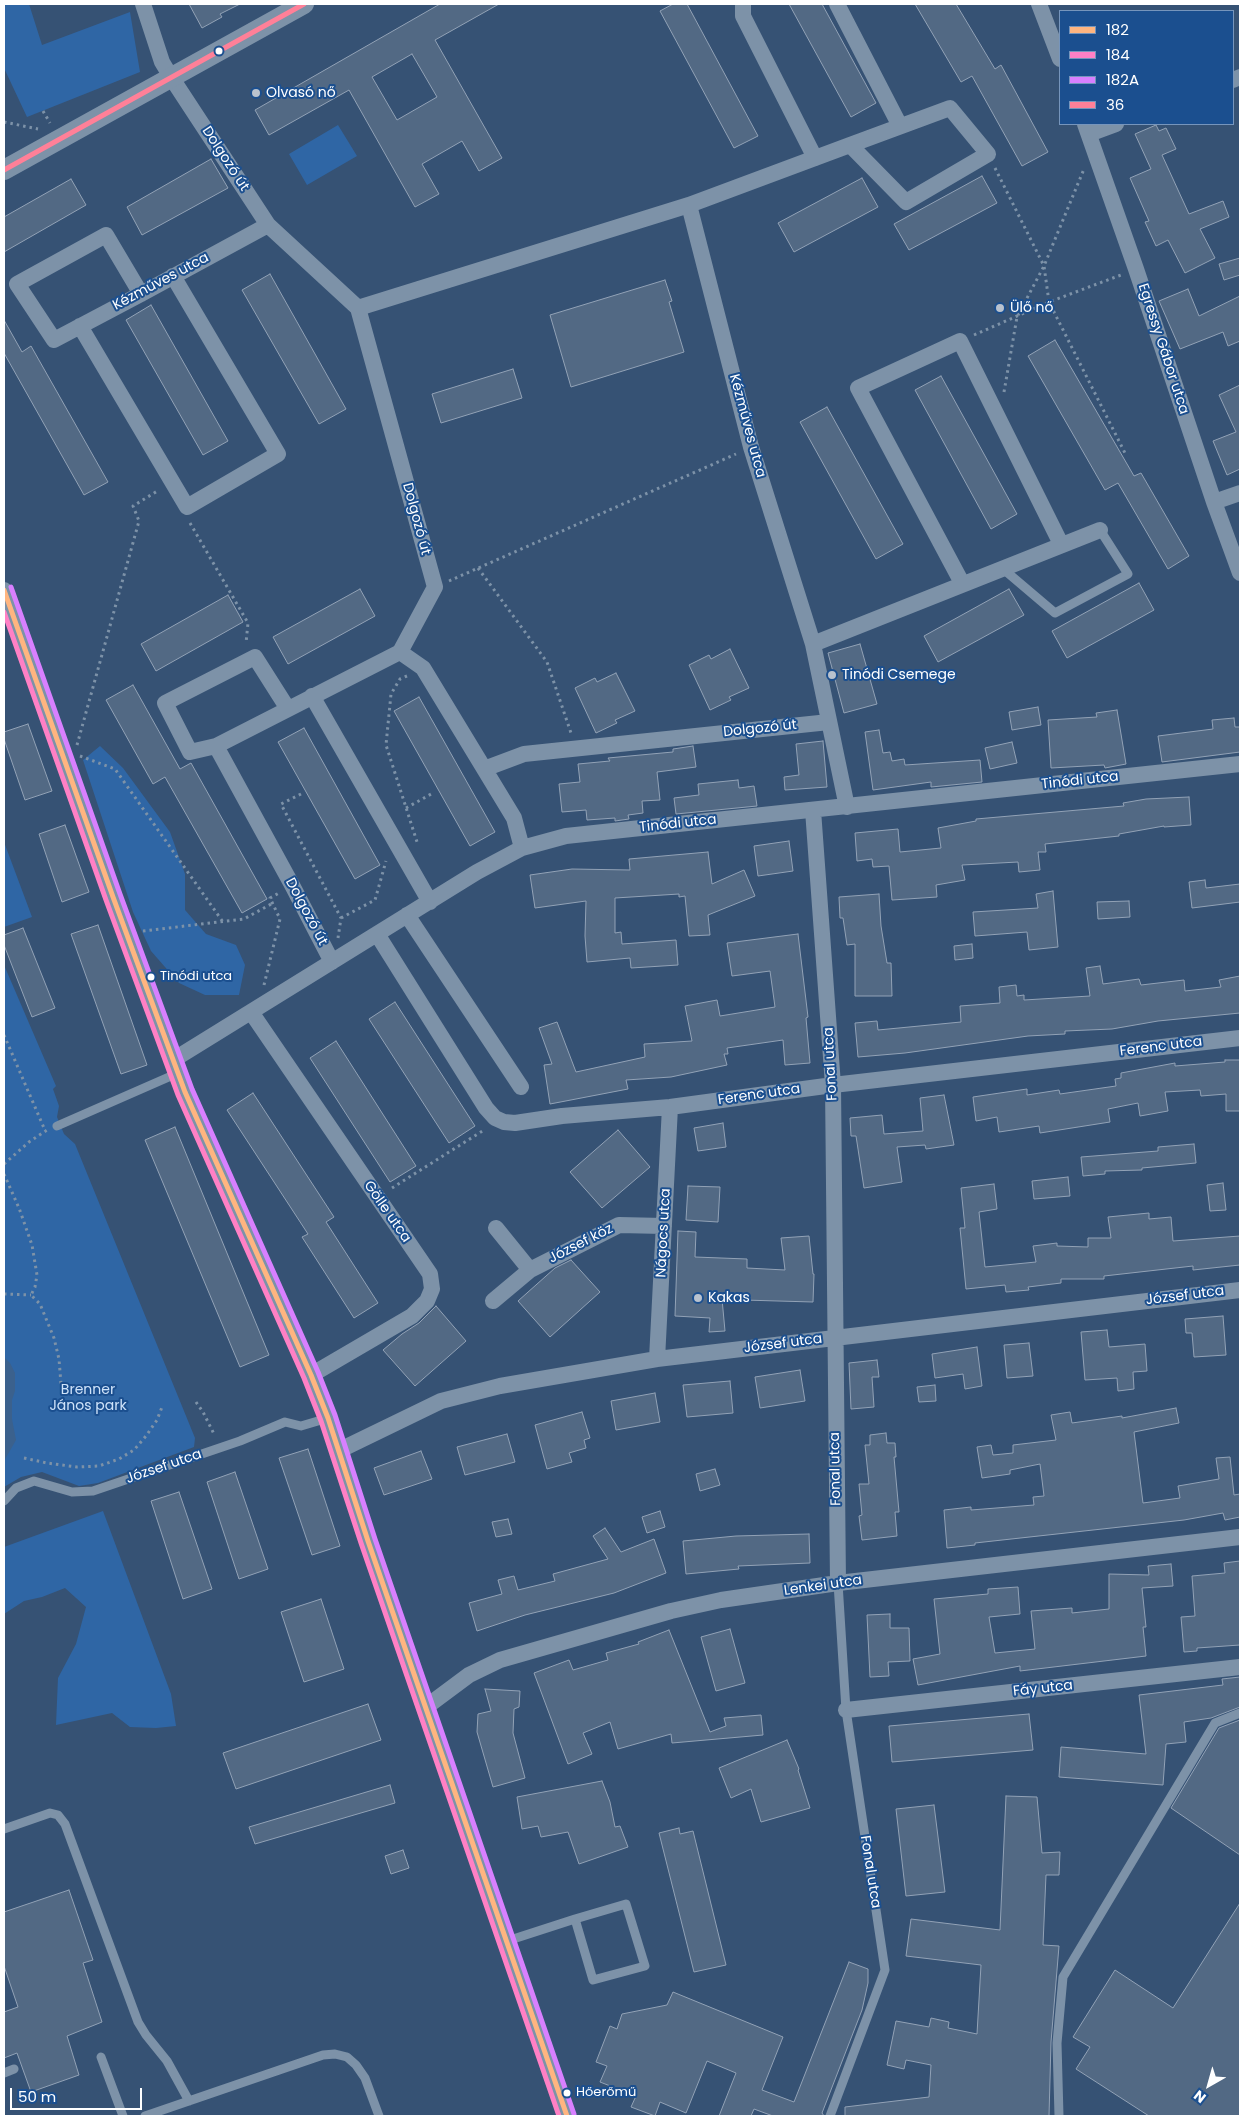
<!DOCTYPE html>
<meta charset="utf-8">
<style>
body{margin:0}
#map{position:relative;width:1244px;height:2120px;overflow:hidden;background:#365274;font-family:Poppins,sans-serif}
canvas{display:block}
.frame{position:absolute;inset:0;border:5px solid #fff;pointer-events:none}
.legend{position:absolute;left:1059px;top:10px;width:175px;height:115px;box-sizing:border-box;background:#1b4f8f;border:1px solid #7695bc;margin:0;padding:6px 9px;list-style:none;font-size:15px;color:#fff}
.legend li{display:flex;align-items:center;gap:10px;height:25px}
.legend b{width:25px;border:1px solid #7695bc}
.north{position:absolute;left:1184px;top:2060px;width:50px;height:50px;-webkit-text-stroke:4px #1b4f8f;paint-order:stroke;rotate:218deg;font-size:14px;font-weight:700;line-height:20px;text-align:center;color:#fff}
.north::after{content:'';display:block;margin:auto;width:18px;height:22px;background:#fff;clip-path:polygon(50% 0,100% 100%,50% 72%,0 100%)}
.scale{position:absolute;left:10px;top:2088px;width:132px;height:22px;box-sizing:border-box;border:2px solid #fff;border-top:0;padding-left:6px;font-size:15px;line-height:18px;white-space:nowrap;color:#fff;-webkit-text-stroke:4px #1b4f8f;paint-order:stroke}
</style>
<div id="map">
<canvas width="1244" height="2120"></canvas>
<div class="frame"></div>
<ul class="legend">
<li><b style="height:6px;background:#ffb580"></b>182</li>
<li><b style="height:6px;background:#ff80c5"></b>184</li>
<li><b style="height:6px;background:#d880ff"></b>182A</li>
<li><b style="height:6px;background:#ff8098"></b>36</li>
</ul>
<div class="north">N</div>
<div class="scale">50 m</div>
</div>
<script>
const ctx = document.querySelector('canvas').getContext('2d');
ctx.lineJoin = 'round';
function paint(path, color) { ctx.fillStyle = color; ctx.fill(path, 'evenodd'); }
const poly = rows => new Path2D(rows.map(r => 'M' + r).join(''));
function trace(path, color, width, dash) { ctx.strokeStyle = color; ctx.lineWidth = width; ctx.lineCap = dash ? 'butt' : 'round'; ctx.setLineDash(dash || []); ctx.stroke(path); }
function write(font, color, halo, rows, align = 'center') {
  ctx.font = font + ' Poppins,sans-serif'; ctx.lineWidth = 4; ctx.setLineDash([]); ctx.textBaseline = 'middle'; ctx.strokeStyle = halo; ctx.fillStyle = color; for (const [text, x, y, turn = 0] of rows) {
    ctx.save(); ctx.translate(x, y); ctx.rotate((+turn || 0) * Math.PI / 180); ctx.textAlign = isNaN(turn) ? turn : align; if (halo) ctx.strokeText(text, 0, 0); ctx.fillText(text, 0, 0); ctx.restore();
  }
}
paint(poly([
 [4,4,29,4,42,45,130,12,140,72,27,117,4,68],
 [338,125,357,156,307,185,289,154],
 [100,746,123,768,170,832,185,874,185,910,206,934,236,945,245,965,239,995,205,995,179,983,151,951,133,912,83,760],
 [4,842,32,917,4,927],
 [4,965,56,1086,53,1089,59,1106,57,1117,64,1134,75,1144,195,1438,194,1447,98,1483,79,1486,42,1472,21,1477,4,1487],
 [103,1511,171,1694,176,1726,156,1728,130,1727,112,1713,56,1725,58,1678,76,1644,86,1607,65,1588,42,1597,24,1601,4,1614,4,1547]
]), '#2f66a5');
paint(poly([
 [4,1357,10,1363,15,1373,15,1391,12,1400,12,1419,16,1440,4,1461]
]), '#3b618d');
const building = poly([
 [189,4,240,4,220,14,222,17,202,28,189,4],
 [440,4,499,4,435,40,502,158,479,171,462,141,422,164,439,194,415,207,349,90,269,135,255,110,440,4],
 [412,54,437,97,397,120,372,77,412,54],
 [673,4,687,4,758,136,734,148,660,11,673,4],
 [789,4,822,4,876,103,851,117,789,4],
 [915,4,956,4,995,69,1001,65,1048,152,1022,166,972,76,961,82,915,4],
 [1156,125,1159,131,1166,128,1176,149,1162,155,1189,214,1223,201,1229,217,1200,229,1215,258,1185,273,1168,240,1156,246,1145,222,1149,221,1130,178,1151,169,1135,134,1156,125],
 [211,159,228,188,142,235,127,207,211,159],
 [982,176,997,203,909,250,894,224,982,176],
 [862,178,878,207,794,252,778,223,862,178],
 [71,179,86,205,4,252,4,217,71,179],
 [1240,258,1240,275,1224,280,1219,264,1240,258],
 [270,274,346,409,319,424,242,290,270,274],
 [665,280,672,301,669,302,684,352,571,387,550,315,665,280],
 [1188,289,1199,316,1240,296,1240,341,1228,346,1223,332,1180,349,1159,301,1188,289],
 [151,305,228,441,203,455,126,320,151,305],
 [4,320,22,352,31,346,108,482,84,495,4,353,4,320],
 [1055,340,1134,476,1141,473,1189,556,1168,569,1118,483,1105,490,1028,356,1055,340],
 [513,369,522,398,441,423,432,394,513,369],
 [941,376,1017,514,991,529,915,390,941,376],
 [1240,385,1240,469,1227,475,1213,441,1236,432,1219,395,1240,385],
 [827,407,903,544,876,559,800,422,827,407],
 [1139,583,1154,610,1067,658,1052,631,1139,583],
 [360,589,375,616,288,664,273,637,360,589],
 [1009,589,1024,615,938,662,924,636,1009,589],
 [228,595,243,622,156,671,141,644,228,595],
 [860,644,877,704,844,713,828,653,860,644],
 [730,649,749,688,729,697,731,700,710,710,689,665,709,655,711,659,730,649],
 [616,673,635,711,615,720,617,723,596,733,575,688,595,678,597,682,616,673],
 [133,685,180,769,191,763,267,899,242,913,165,777,153,784,106,700,133,685],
 [419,697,495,832,470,846,394,711,419,697],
 [1038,707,1041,725,1012,730,1009,712,1038,707],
 [1117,710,1126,764,1105,768,1104,765,1051,768,1048,720,1097,717,1096,713,1117,710],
 [1234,718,1235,727,1240,727,1240,752,1162,762,1158,736,1213,729,1212,720,1234,718],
 [28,724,52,791,25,800,4,739,4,732,28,724],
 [304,728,380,865,355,879,278,742,304,728],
 [879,730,883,753,890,752,892,761,904,759,905,765,980,760,982,782,931,787,931,782,873,790,865,732,879,730],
 [823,741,827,787,785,790,784,777,799,775,796,744,823,741],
 [1012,742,1017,763,990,769,985,748,1012,742],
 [693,746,696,767,657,772,660,800,642,801,643,813,628,815,629,819,615,821,615,818,587,820,586,810,562,812,559,784,580,782,578,764,610,761,608,758,673,752,673,749,693,746],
 [738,780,739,788,754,786,757,806,676,814,674,798,699,795,698,784,738,780],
 [1189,797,1191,825,1164,827,1164,826,1119,834,1119,836,1045,844,1046,852,1038,852,1040,870,1019,872,1018,862,962,865,965,880,936,885,937,897,892,900,889,866,873,867,872,859,857,861,855,833,898,829,900,852,941,848,938,828,976,821,976,819,1124,806,1123,803,1146,799,1189,797],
 [65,825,89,892,62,902,39,834,65,825],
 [789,841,793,871,758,876,754,846,789,841],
 [708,852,712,884,744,870,755,896,708,915,710,935,689,936,685,896,679,897,679,894,615,898,615,933,621,932,622,944,676,940,678,965,631,968,630,958,587,962,585,936,586,901,535,908,530,875,572,869,630,870,629,859,708,852],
 [1205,880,1206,888,1240,884,1240,902,1192,908,1189,882,1205,880],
 [1053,891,1058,947,1029,950,1027,932,975,936,973,912,1038,908,1036,894,1053,891],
 [879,894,881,926,887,963,891,963,892,996,855,996,855,944,847,945,843,918,840,918,839,897,879,894],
 [1129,901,1130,917,1098,919,1097,902,1129,901],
 [98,925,147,1065,121,1074,71,934,98,925],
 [23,928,55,1008,32,1017,4,945,4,935,23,928],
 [798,934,808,1017,806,1018,810,1063,785,1065,783,1040,727,1048,728,1054,724,1054,727,1065,671,1077,626,1080,628,1089,550,1104,544,1065,552,1064,539,1028,557,1022,576,1072,645,1057,644,1044,692,1041,685,1006,717,1000,720,1016,775,1007,770,971,732,976,727,943,798,934],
 [972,944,973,958,955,960,954,946,972,944],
 [1100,966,1103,984,1139,979,1141,985,1184,980,1185,991,1221,987,1219,980,1240,976,1240,1013,1158,1021,1112,1029,1065,1031,1065,1034,1028,1036,905,1053,858,1057,855,1023,877,1021,878,1030,961,1022,960,1006,1000,1003,999,987,1016,985,1017,996,1024,995,1024,1000,1090,996,1086,968,1100,966],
 [395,1002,475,1126,449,1143,369,1019,395,1002],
 [336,1041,416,1166,390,1182,310,1058,336,1041],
 [1225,1060,1240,1060,1240,1111,1226,1111,1226,1094,1201,1096,1200,1090,1165,1092,1168,1111,1140,1116,1138,1103,1108,1109,1110,1122,1040,1133,1039,1126,999,1132,997,1117,976,1121,973,1097,1027,1089,1027,1095,1059,1090,1060,1094,1116,1086,1115,1079,1121,1078,1121,1073,1175,1063,1175,1066,1225,1062,1225,1060],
 [253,1093,334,1217,326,1222,378,1303,354,1318,302,1237,308,1234,227,1110,253,1093],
 [944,1095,954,1145,926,1149,925,1145,897,1147,902,1182,864,1188,856,1136,851,1136,850,1118,882,1115,884,1134,923,1131,920,1098,944,1095],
 [723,1123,726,1147,698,1151,694,1128,723,1123],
 [175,1127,269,1355,240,1367,145,1140,175,1127],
 [618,1130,650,1167,602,1208,570,1172,618,1130],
 [1194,1144,1196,1163,1142,1168,1142,1170,1105,1171,1105,1174,1083,1176,1081,1157,1158,1151,1158,1147,1194,1144],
 [1068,1177,1070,1196,1034,1199,1032,1181,1068,1177],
 [1223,1183,1226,1210,1210,1211,1207,1185,1223,1183],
 [994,1184,997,1209,979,1212,985,1267,1036,1262,1033,1246,1057,1243,1057,1246,1088,1247,1088,1238,1111,1238,1108,1217,1149,1213,1149,1219,1171,1217,1173,1241,1240,1236,1240,1265,1193,1270,1193,1266,1104,1276,1104,1279,1061,1279,1061,1283,1028,1287,1029,1290,1006,1292,1005,1285,966,1289,960,1228,965,1228,961,1188,994,1184],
 [688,1186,720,1187,718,1222,686,1220,688,1186],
 [678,1231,696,1232,695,1257,747,1259,747,1268,785,1270,781,1238,809,1236,813,1274,814,1274,813,1302,743,1300,742,1296,722,1299,725,1331,709,1332,710,1318,675,1316,678,1231],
 [571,1260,600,1292,550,1337,518,1301,555,1268,571,1260],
 [436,1306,466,1341,415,1386,383,1350,402,1334,419,1323,436,1306],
 [1223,1316,1226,1355,1194,1357,1192,1333,1186,1333,1185,1319,1223,1316],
 [1107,1330,1109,1347,1145,1344,1147,1371,1133,1372,1134,1389,1118,1391,1117,1378,1085,1380,1081,1332,1107,1330],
 [1029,1343,1033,1376,1007,1378,1004,1345,1029,1343],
 [977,1347,982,1386,965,1389,963,1374,935,1378,932,1354,977,1347],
 [877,1360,879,1377,872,1377,874,1407,851,1409,849,1363,877,1360],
 [800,1370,805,1401,760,1408,755,1377,800,1370],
 [730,1381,733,1413,687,1417,683,1385,730,1381],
 [935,1385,936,1401,919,1402,917,1387,935,1385],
 [655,1393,660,1422,616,1430,611,1401,655,1393],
 [1176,1408,1179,1423,1134,1432,1143,1503,1180,1498,1178,1486,1219,1479,1216,1458,1230,1457,1234,1495,1240,1494,1240,1517,1225,1520,1223,1513,1184,1520,975,1543,975,1545,947,1548,944,1510,971,1507,971,1510,1034,1505,1033,1497,1044,1496,1040,1464,1010,1470,1010,1474,982,1478,977,1447,991,1445,993,1455,1013,1453,1013,1445,1056,1440,1051,1415,1070,1412,1072,1423,1122,1416,1122,1418,1176,1408],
 [582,1412,590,1438,584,1440,586,1448,569,1453,572,1462,547,1469,535,1425,582,1412],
 [886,1433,887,1443,895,1443,896,1457,894,1457,899,1512,895,1512,897,1536,862,1540,859,1516,862,1515,859,1484,869,1484,865,1445,870,1445,870,1435,886,1433],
 [507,1434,515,1462,465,1475,457,1447,507,1434],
 [308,1449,340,1546,312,1555,279,1458,308,1449],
 [421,1451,432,1479,384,1495,374,1468,421,1451],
 [715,1469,720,1485,700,1491,696,1474,715,1469],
 [235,1472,268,1569,239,1579,207,1482,235,1472],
 [179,1492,212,1589,183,1599,151,1501,179,1492],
 [660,1511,665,1527,647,1533,642,1517,660,1511],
 [508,1519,512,1534,496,1537,492,1522,508,1519],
 [605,1528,621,1552,654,1539,666,1573,614,1593,525,1615,477,1631,469,1603,502,1594,498,1580,514,1576,518,1590,555,1581,553,1574,608,1559,593,1536,605,1528],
 [809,1534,810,1563,738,1566,739,1569,686,1574,683,1541,736,1536,809,1534],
 [1240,1561,1240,1645,1197,1648,1197,1651,1184,1652,1181,1617,1195,1616,1192,1576,1225,1573,1224,1563,1240,1561],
 [1171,1564,1173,1586,1142,1588,1146,1627,1143,1627,1146,1656,1020,1671,1020,1666,918,1685,913,1659,940,1654,934,1599,988,1594,988,1589,1018,1587,1020,1614,989,1617,995,1653,1035,1649,1031,1611,1072,1608,1072,1613,1109,1609,1109,1574,1149,1575,1148,1566,1171,1564],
 [321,1599,344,1669,304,1682,281,1612,321,1599],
 [890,1614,890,1628,909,1628,910,1661,888,1662,889,1676,870,1677,867,1615,890,1614],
 [730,1629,745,1683,716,1691,701,1637,730,1629],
 [669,1630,710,1732,726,1726,724,1718,761,1715,763,1735,672,1743,671,1734,618,1749,610,1722,583,1733,592,1754,568,1764,534,1673,569,1660,573,1670,608,1660,606,1653,639,1644,638,1642,669,1630],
 [1240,1677,1240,1707,1211,1718,1184,1722,1186,1742,1166,1744,1163,1785,1059,1777,1061,1747,1146,1754,1139,1695,1223,1685,1222,1679,1240,1677],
 [485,1689,520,1691,519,1707,514,1709,513,1733,525,1778,493,1787,477,1732,478,1714,491,1711,485,1689],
 [368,1704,381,1740,236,1789,223,1753,368,1704],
 [1029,1714,1033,1750,892,1762,889,1726,1029,1714],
 [1240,1720,1240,1855,1171,1808,1219,1728,1240,1720],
 [787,1740,799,1769,798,1770,810,1808,761,1822,751,1789,731,1798,719,1768,787,1740],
 [602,1781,610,1802,615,1827,620,1826,628,1847,579,1864,568,1832,541,1837,538,1826,522,1829,517,1797,602,1781],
 [390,1785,395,1803,255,1844,249,1827,390,1785],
 [1006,1796,1037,1797,1042,1853,1060,1852,1059,1875,1046,1875,1043,1945,1059,1946,1051,2042,1049,2116,845,2116,845,2107,929,2097,931,2065,906,2060,904,2069,887,2065,896,2021,929,2027,931,2018,949,2022,948,2028,977,2034,981,1965,906,1956,911,1919,1000,1930,1006,1796],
 [934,1805,945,1892,906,1896,896,1809,934,1805],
 [679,1828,680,1834,693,1831,726,1965,694,1972,659,1833,679,1828],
 [403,1850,409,1868,391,1874,385,1856,403,1850],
 [69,1890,93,1960,83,1963,102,2022,67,2036,79,2075,31,2092,17,2053,4,2058,4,2012,18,2007,4,1966,4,1912,69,1890],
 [1240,1903,1240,2116,1149,2116,1076,2069,1090,2047,1073,2037,1115,1970,1173,2008,1240,1903],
 [849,1962,868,1969,868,1983,862,2010,822,2113,824,2116,773,2116,754,2109,751,2116,719,2116,736,2073,707,2061,686,2113,660,2102,655,2116,631,2107,636,2096,600,2082,607,2066,596,2062,610,2026,617,2029,622,2014,667,2005,673,1992,783,2037,762,2090,794,2102,849,1962]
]);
paint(building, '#526984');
trace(building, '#92a2b6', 1);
trace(poly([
 [43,111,50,123],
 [4,122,38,129],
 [995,168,1044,266,1049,302,1126,455],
 [974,335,1049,302,1121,275],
 [1004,392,1017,317,1044,266,1084,169],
 [190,523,248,623,246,643],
 [478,568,547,662,571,733],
 [449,581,736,454],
 [407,676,400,679,391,694,386,745,418,845],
 [77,745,139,521,133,506,159,490],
 [80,756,115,769,223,922],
 [301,794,281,804,341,918,338,938],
 [406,808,433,793],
 [341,918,375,900,386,861],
 [143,931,244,919,273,903],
 [264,985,280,919,270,898,279,893],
 [4,1035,44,1128],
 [4,1164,29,1142,47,1130],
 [4,1174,19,1208,32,1245,37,1275,35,1287,31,1295,40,1304,54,1338,59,1359,61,1384],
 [392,1188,484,1130],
 [4,1294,31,1295],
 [196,1402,203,1412,215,1436],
 [24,1458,47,1463,77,1467,99,1466,119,1459,134,1450,146,1436,157,1420,162,1407]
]), '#7d92a8', 3, [2.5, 4]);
trace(poly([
 [1002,568,1055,613,1128,574,1100,530],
 [57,1126,178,1073],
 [4,1501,16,1488,34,1481,72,1492,93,1491,240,1441,285,1422,301,1426,328,1418],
 [4,1829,50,1813,58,1815,65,1824,138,2022,146,2035,167,2061,189,2101],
 [507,1941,575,1919,626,1904,645,1966,593,1980,575,1919],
 [101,2057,123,2116],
 [4,2073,14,2069],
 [145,2116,323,2055,335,2054,347,2057,356,2065,365,2078,379,2116],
 [830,2116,885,1970,846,1710,838,1583],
 [1059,2116,1057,2043,1063,1977,1215,1723,1240,1713]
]), '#7d92a8', 9);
trace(poly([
 [143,4,162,62,171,77,268,225,358,308,435,587,400,652,216,746,292,885,332,962],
 [743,4,743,16,815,158],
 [837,4,900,126],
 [1039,4,1060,59],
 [1233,80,1240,77],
 [1085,124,1136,269,1214,502,1240,573],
 [1089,134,1116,124],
 [689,205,850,145,950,108,988,154,906,202,850,145],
 [141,294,106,235,17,284,54,340,141,294,268,225],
 [358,308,689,205,751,447,813,644,847,807],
 [80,326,187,507,278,454,173,276],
 [1214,502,1240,493],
 [962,583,858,388,960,341,1061,544],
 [4,590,113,897,185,1092,311,1375,328,1418,368,1541,567,2116],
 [813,644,1100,530],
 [400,652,423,668,514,818,522,848],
 [312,696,430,902],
 [216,746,190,752,165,703,255,657,288,709],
 [484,769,524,754,829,722],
 [813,810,833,1085,838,1583],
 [407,915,521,1087],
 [377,934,486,1108,495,1118,504,1122,515,1123,562,1116,670,1107,833,1085,1240,1038],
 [251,1012,430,1274,432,1289,427,1301,412,1316,311,1375],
 [173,1060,477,872,522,848,566,836,1240,764],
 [496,1228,530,1270],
 [493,1301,530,1270,619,1225,664,1226],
 [657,1359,670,1107],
 [340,1450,441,1401,500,1386,657,1359,1240,1290],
 [426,1707,469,1675,500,1660,671,1611,721,1600,838,1583,1240,1537],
 [846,1710,1240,1667]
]), '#7d92a8', 16);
trace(poly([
 [4,170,304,4]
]), '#7d92a8', 20);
trace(poly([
 [4,590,113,897,185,1092,311,1375,328,1418,368,1541,567,2116]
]), '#ffb580', 5);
trace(poly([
 [4,612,106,900,178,1095,304,1378,321,1421,361,1543,559,2116]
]), '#ff80c5', 5);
trace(poly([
 [11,587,120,894,192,1089,318,1372,335,1415,375,1539,574,2114]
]), '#d880ff', 5);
trace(poly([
 [4,170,304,4]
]), '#ff8098', 5);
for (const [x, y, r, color] of [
 [219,51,4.5,"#fff"],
 [256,93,5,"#b9c2ce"],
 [1000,308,5,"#b9c2ce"],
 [832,675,5,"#b9c2ce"],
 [151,977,4.5,"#fff"],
 [698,1298,5,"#b9c2ce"],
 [567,2093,4.5,"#fff"]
]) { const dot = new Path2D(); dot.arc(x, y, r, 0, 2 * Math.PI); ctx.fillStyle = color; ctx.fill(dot); trace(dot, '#1b4f8f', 2); }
write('13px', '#fff', '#1b4f8f', [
 ["Tinódi utca",160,977],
 ["Hőerőmű",576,2093]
], 'left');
write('14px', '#fff', '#1b4f8f', [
 ["Olvasó nő",266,93],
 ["Ülő nő",1010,308],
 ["Tinódi Csemege",842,675],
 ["Kakas",708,1298]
], 'left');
write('14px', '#fff', '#1b4f8f', [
 ["Dolgozó út",225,159,57],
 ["Kézműves utca",161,282,-28],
 ["Egressy Gábor utca",1163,349,72],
 ["Kézműves utca",747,426,75],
 ["Dolgozó út",416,519,75],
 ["Dolgozó út",760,729,-6],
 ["Tinódi utca",1080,781,-6],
 ["Tinódi utca",678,824,-6],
 ["Dolgozó út",306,912,62],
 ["Ferenc utca",1161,1047,-7],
 ["Fonal utca",831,1064,-93],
 ["Ferenc utca",759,1095,-8],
 ["Gölle utca",387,1212,55],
 ["Nágocs utca",664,1233,-87],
 ["József köz",581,1244,-27],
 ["József utca",1185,1296,-7],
 ["József utca",783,1344,-7],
 ["József utca",164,1467,-19],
 ["Fonal utca",836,1469,-91],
 ["Lenkei utca",823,1586,-8],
 ["Fáy utca",1043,1689,-6],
 ["Fonal utca",870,1872,81]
]);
write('14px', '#cfe3fa', '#1b4f8f', [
 ["Brenner",88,1390],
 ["János park",88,1406]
]);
</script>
